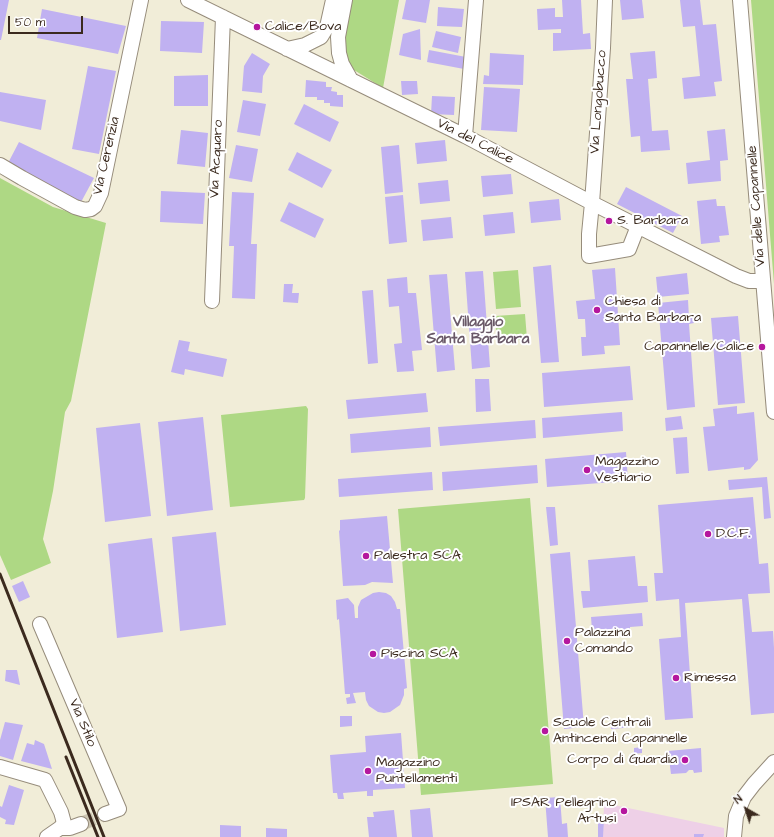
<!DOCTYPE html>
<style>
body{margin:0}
#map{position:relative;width:774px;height:837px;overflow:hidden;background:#f1edd8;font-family:"Architects Daughter",sans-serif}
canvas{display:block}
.north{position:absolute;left:726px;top:789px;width:40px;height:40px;-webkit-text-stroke:3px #fff;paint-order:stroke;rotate:321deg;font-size:11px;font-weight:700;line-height:16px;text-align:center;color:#3b2a1e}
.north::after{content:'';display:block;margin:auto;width:14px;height:18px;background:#3b2a1e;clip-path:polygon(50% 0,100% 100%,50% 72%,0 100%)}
.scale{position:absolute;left:8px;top:16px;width:75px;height:18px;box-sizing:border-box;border:2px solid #3b2a1e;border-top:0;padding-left:5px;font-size:12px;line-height:14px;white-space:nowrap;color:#3b2a1e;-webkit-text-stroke:3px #fff;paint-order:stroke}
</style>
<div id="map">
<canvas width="774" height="837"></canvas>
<div class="north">N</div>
<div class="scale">50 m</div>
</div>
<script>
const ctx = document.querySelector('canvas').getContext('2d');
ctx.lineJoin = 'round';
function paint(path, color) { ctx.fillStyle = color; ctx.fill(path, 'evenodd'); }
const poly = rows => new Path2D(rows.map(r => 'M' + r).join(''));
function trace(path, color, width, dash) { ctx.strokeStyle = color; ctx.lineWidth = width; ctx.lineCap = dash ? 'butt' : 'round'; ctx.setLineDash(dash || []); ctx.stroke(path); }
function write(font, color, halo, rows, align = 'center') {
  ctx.font = font + ' "Architects Daughter",sans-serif'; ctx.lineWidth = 4; ctx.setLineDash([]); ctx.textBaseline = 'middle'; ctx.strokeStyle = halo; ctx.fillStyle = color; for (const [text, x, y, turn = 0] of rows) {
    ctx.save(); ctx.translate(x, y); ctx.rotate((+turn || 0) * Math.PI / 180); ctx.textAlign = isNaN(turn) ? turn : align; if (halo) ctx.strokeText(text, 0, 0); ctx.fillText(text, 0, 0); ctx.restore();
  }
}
paint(poly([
 [604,803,724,828,724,837,603,837]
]), '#eed0e7');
paint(poly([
 [352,0,399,0,383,88,354,70,347,61,344,47,347,17],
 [751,0,774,0,774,284],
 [0,178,53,207,106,223,71,401,65,412,53,491,43,539,51,563,11,580,0,555],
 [518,270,521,307,496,309,493,272],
 [525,314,527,339,497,342,495,316],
 [306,406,308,409,305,498,304,500,230,507,221,415],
 [530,498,553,784,421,795,398,509]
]), '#aed884');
paint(poly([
 [0,0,9,0,1,40,0,40],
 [406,0,430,0,426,23,402,19],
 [562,0,581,0,583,34,590,33,591,49,553,51,553,33,561,33,561,29,538,30,537,9,555,8,555,17,563,17],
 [620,0,642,0,644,18,622,20],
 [680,0,700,0,703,25,716,24,722,81,714,82,716,96,684,99,682,78,700,76,695,26,683,27],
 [438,7,464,9,462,27,437,26],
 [42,9,126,26,118,54,37,38],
 [161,21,204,22,202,53,160,51],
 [420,29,421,60,399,55,403,34],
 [436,31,461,37,458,53,432,47],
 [429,50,466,57,464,69,427,62],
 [655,51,657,78,648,79,652,131,668,130,670,150,641,152,640,136,631,137,626,79,633,79,630,53],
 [252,53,270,64,263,76,262,93,242,91,244,66],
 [490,53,524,55,523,85,483,84,484,75,489,76],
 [88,66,116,71,99,154,72,149],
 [208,75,208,106,174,106,174,76],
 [306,80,326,82,326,87,332,87,331,91,337,92,337,95,343,95,343,107,330,106,330,103,324,103,324,100,317,100,317,97,305,97],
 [401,81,417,81,418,94,402,95],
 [484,87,520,89,517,132,481,130],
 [0,92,46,100,41,130,0,121],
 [432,96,455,97,454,115,431,114],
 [243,100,266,104,260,136,237,132],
 [304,104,339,122,330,142,294,124],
 [725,129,728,160,720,161,721,181,688,184,686,163,710,160,707,131],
 [181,130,208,133,205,167,177,164],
 [445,140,447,161,417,164,415,143],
 [19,142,94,178,80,204,7,165],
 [236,145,258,149,252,182,229,178],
 [399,145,403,192,385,194,381,147],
 [297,152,332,170,322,188,288,170],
 [511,174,513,194,483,197,481,176],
 [448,180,450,201,420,204,418,183],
 [626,187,682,216,673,233,617,204],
 [161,191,205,193,203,224,160,222],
 [232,192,254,193,251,244,257,244,255,299,232,298,234,246,229,246],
 [403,195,407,242,389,244,385,197],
 [559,199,561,220,531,223,529,202],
 [716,199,717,206,725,206,729,235,719,236,720,242,701,244,697,201],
 [289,202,324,219,315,238,280,221],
 [513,212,515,233,485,236,483,215],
 [451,217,453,238,423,241,421,220],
 [551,265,559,362,541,363,533,267],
 [615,268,620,345,604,346,605,354,582,356,581,337,586,337,585,319,578,319,576,301,595,299,592,270],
 [483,271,490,367,472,369,465,272],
 [687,273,689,294,658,297,656,277],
 [447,274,455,370,437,372,429,275],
 [407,277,408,293,416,293,422,350,412,351,414,371,397,372,394,344,402,343,399,306,389,307,387,279],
 [284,284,293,284,292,293,299,293,298,303,283,302],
 [373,290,378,363,368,364,362,291],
 [688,300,689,318,694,317,694,323,689,324,695,407,667,410,658,303],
 [738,316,745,403,718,405,711,318],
 [179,340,190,342,188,351,227,359,223,377,185,369,184,375,171,372],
 [630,366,633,400,544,407,542,373],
 [475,379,489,379,491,411,476,412],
 [426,393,428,412,348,419,346,400],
 [737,406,737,414,754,412,758,460,750,469,744,470,744,467,708,471,703,427,715,426,713,409],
 [622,412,623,431,543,438,542,418],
 [681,416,683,429,666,431,665,418],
 [203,417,213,510,167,516,158,422],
 [535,420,536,438,440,446,438,427],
 [140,423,151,516,105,522,96,428],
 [430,427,431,447,351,453,350,434],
 [687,437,689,473,676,474,673,438],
 [626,452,628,481,547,487,545,459],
 [537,465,538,483,443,491,442,472],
 [432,472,433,490,339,497,338,479],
 [767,477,771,518,764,519,762,487,729,490,728,480],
 [753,497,759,564,768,563,770,593,748,594,752,632,773,631,774,648,774,713,751,715,742,599,685,603,693,718,665,720,659,639,681,637,679,599,656,601,654,573,663,573,658,505],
 [546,507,555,507,558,545,550,546],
 [387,516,393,583,372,582,365,585,343,586,339,531,340,530,340,520],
 [216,532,226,625,180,631,172,537],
 [152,538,163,632,117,638,108,544],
 [570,552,584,727,564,729,550,554],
 [635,556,638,586,647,586,648,602,583,608,581,591,590,591,588,560],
 [23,581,30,597,19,602,12,586],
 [379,592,386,593,391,596,395,602,397,609,400,609,407,688,404,689,404,695,400,705,390,712,384,713,378,712,369,706,366,700,365,692,353,693,356,703,347,704,346,698,350,697,350,694,345,694,339,619,337,620,336,600,348,598,354,605,355,618,358,618,358,607,361,600,373,593],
 [642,613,643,626,630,627,630,633,603,635,602,629,592,630,591,617],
 [6,670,17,670,20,685,5,681],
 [340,716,352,716,352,726,340,727],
 [634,719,634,727,611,729,611,721],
 [5,722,23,725,13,760,0,756,0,740],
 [401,733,405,788,373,790,373,796,367,796,367,791,343,793,344,799,338,799,337,793,333,793,330,755,366,752,365,736],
 [35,740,44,744,52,769,21,761,27,743,34,745],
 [642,747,642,753,634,754,634,748],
 [701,748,702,772,694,773,693,770,689,770,686,773,671,774,668,751],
 [9,785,24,790,14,825,5,824,6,820,0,817,0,806,2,807],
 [560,797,562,824,567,823,568,837,548,837,545,798],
 [430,808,433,837,412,837,410,810],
 [394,810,397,837,369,837,367,817,374,817,373,812],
 [598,820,604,820,603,837,598,837],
 [220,825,241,826,241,837,220,837],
 [266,828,287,829,287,837,266,837],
 [694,834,704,834,703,837,694,837]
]), '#c0b1f1');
trace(poly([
 [81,824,105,814]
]), '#cdc6b3', 14, [14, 7]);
const minor = poly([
 [188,0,465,136,592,203,736,276,749,281,763,281],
 [345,0,338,37,339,53,342,64,351,80],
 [605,0,603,48,592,203,589,234,589,256,629,249,638,226],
 [740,0,774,412],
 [287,49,305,45,321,37,327,27,333,0],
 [465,136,476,0],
 [0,165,22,178,75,207,85,210,91,209,95,206,101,193,141,0],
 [212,301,223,17],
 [40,624,119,809,105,814],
 [0,767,45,780,61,812,64,823,60,828,47,837],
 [60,828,70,828,81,824],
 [734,837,736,816,744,797,754,784,774,762]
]);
trace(minor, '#968c7b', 16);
trace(minor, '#fff', 14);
trace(poly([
 [0,574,104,837],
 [66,757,98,837]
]), '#3b2a1e', 3);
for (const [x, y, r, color] of [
 [257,27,4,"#b5179e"],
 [609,221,4,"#b5179e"],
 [597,310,4,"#b5179e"],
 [762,347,4,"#b5179e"],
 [587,470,4,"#b5179e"],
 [708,534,4,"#b5179e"],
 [366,556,4,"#b5179e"],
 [567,641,4,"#b5179e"],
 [373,654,4,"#b5179e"],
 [676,678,4,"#b5179e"],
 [545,731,4,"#b5179e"],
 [685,760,4,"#b5179e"],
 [368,771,4,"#b5179e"],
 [624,811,4,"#b5179e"]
]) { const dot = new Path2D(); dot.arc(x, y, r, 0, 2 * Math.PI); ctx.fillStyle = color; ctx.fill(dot); trace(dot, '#fff', 1.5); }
write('14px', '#3b2a1e', '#fff', [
 ["Calice/Bova",265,27],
 ["S. Barbara",617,221],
 ["Chiesa di",605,302],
 ["Santa Barbara",605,318],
 ["Capannelle/Calice",754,347,"right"],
 ["Magazzino",595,462],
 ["Vestiario",595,478],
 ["D.C.F.",716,534],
 ["Palestra SCA",374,556],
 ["Palazzina",575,633],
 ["Comando",575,649],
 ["Piscina SCA",381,654],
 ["Rimessa",684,678],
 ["Scuole Centrali",553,723],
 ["Antincendi Capannelle",553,739],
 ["Corpo di Guardia",677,760,"right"],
 ["Magazzino",376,763],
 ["Puntellamenti",376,779],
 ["IPSAR Pellegrino",616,803,"right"],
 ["Artusi",616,819,"right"]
], 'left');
write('14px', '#3b2a1e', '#fff', [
 ["Via Longobucco",599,102,-86],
 ["Via del Calice",475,142,27],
 ["Via Cerenzia",107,156,-77],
 ["Via Acquaro",217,159,-87],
 ["Via delle Capannelle",757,206,-94],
 ["Via Stilo",82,723,67]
]);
write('bold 15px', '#6a5968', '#fff', [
 ["Villaggio",478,323],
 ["Santa Barbara",478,340]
]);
</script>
